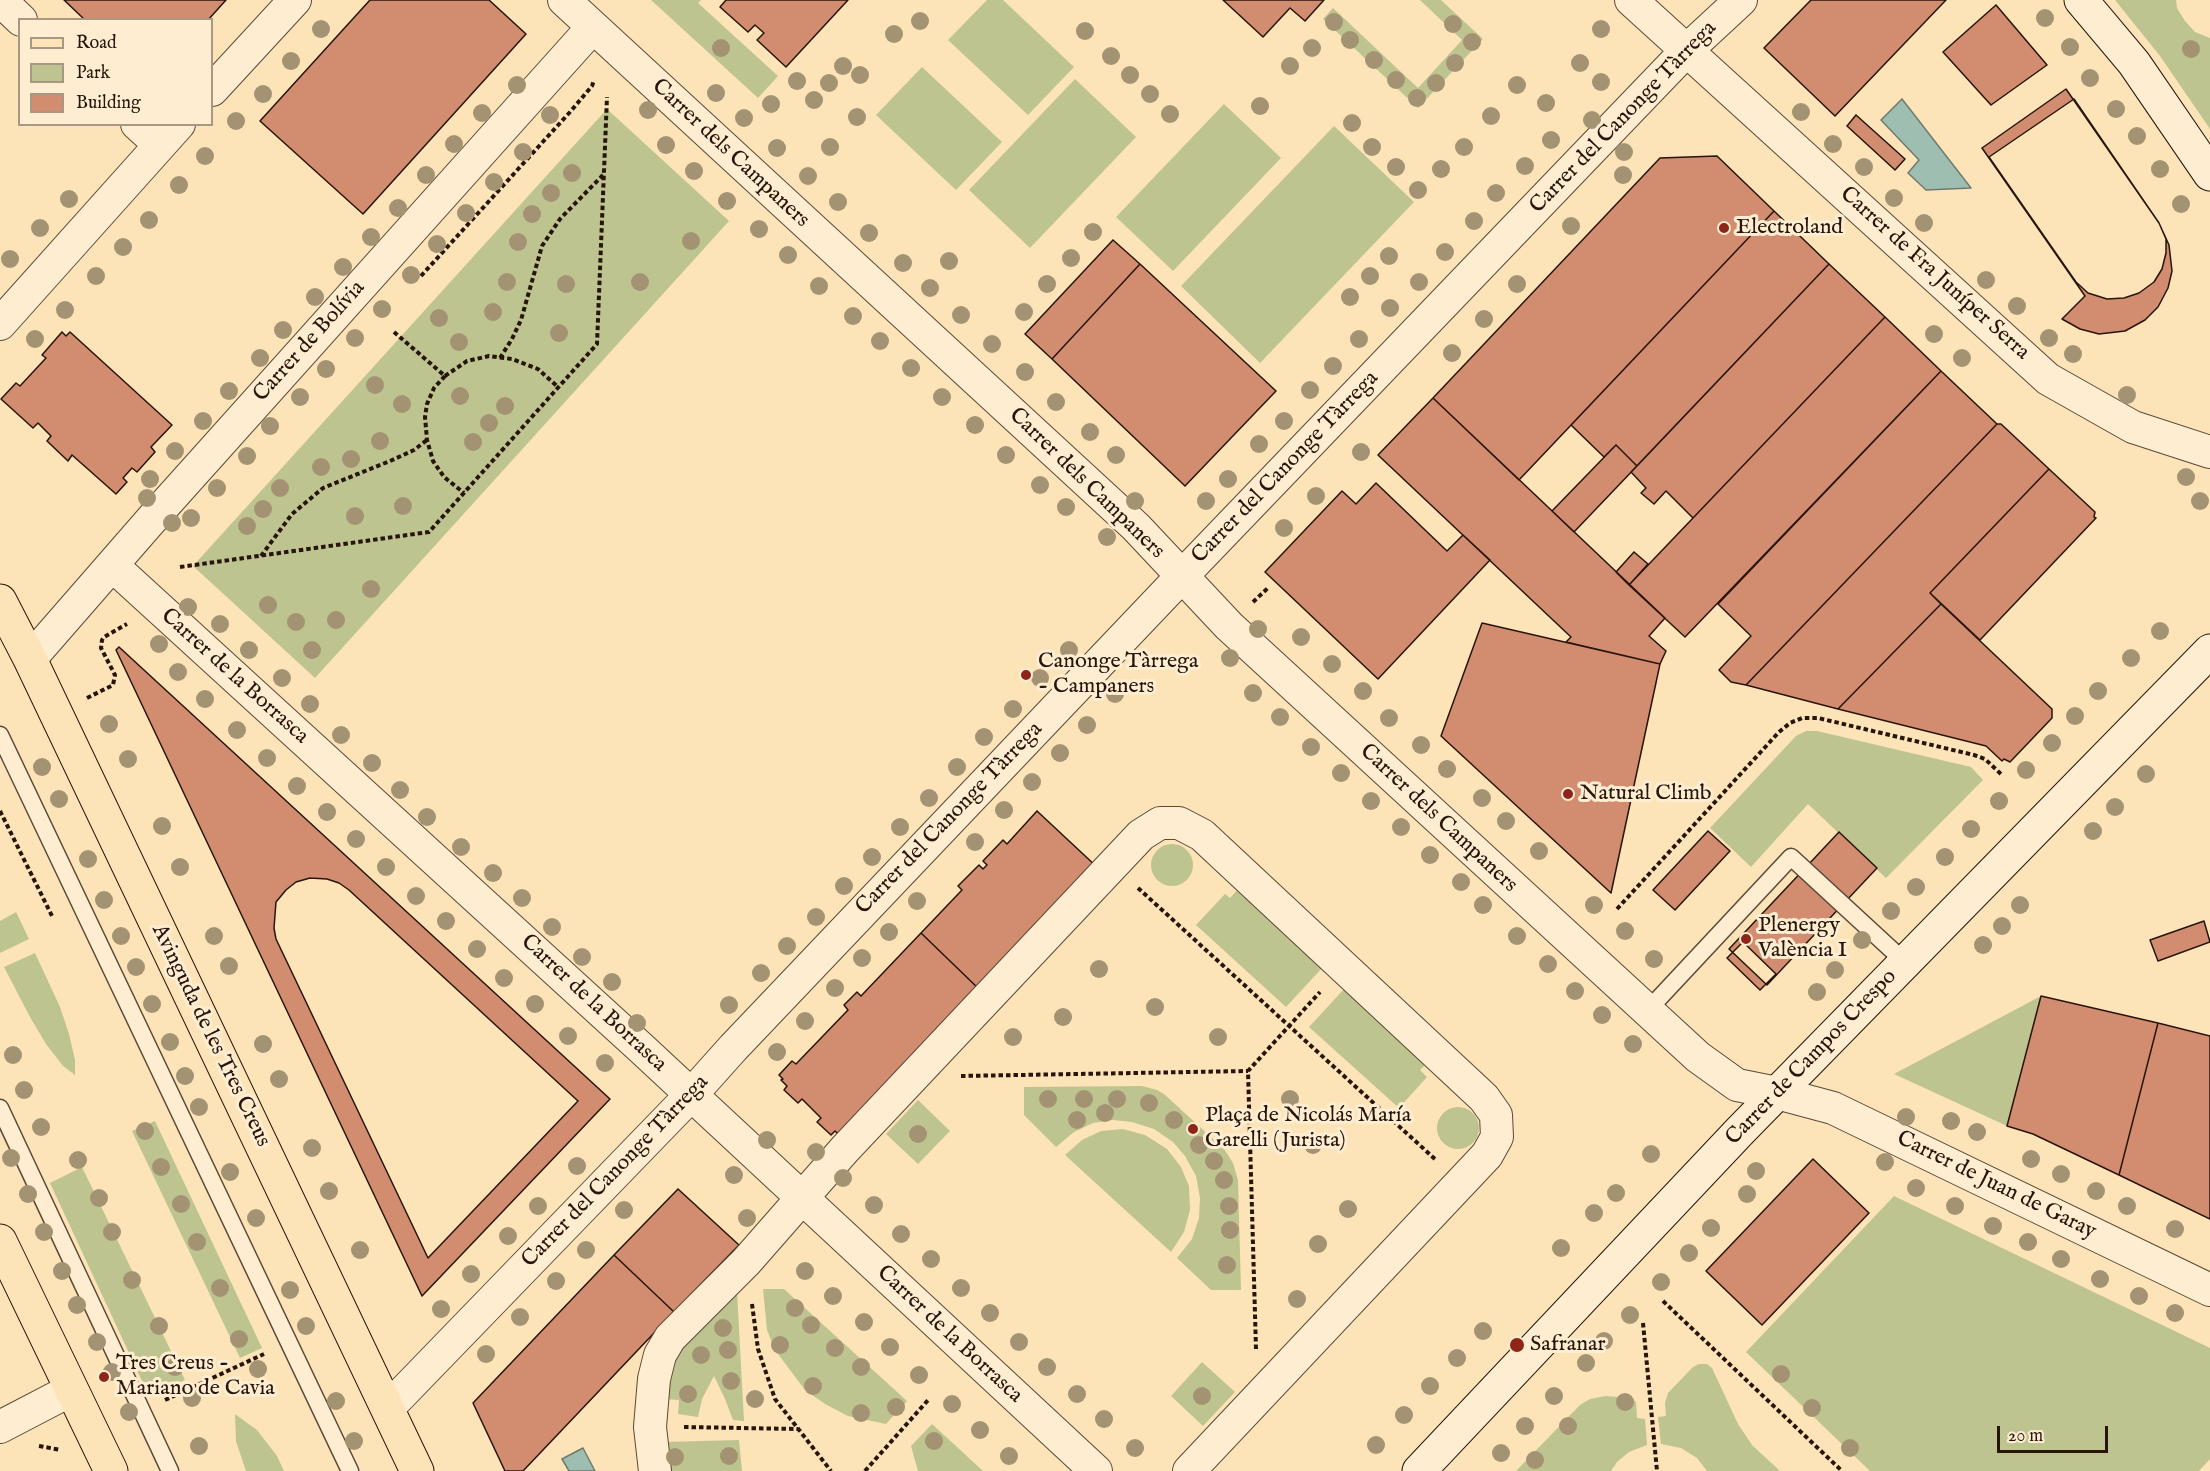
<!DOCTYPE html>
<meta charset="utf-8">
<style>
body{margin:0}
#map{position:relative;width:2210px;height:1471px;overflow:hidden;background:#fde3b8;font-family:"IM FELL English",serif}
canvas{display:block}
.legend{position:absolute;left:18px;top:18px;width:195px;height:108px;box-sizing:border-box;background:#feedd1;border:2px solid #a89782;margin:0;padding:8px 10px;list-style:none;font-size:18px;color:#27150b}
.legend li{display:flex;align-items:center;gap:12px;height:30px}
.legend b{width:30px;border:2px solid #a89782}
.scale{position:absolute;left:1997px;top:1426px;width:111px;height:27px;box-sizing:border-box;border:3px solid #27150b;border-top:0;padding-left:8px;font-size:18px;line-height:21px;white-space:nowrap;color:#27150b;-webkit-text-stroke:4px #feedd1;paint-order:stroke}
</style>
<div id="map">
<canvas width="2210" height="1471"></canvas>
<ul class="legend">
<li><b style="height:8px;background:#fde3b8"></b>Road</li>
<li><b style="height:16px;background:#bec490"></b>Park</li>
<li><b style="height:16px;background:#d28c70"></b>Building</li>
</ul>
<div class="scale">20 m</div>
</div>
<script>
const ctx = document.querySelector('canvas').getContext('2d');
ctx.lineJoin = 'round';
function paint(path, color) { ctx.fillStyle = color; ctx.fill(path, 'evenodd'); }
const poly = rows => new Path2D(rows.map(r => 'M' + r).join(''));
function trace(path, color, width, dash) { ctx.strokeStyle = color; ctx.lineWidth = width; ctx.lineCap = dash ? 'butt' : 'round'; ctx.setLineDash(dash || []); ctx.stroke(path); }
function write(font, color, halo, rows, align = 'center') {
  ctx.font = font + ' "IM FELL English",serif'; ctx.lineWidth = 6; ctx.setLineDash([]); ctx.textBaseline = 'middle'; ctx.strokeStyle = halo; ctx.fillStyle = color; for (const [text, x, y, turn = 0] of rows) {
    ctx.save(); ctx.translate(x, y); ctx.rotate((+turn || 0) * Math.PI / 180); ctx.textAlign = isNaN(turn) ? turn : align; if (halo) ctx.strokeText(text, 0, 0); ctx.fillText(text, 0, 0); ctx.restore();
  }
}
paint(poly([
 [651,0,701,0,698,3,778,76,758,98],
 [987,0,1003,0,1074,67,1028,115,948,40],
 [1420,0,1441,0,1483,39,1418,108,1323,19,1333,8,1418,88,1462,40],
 [2115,0,2176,0,2177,8,2185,21,2195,32,2210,38,2210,129,2160,56],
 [922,67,1002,142,956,190,876,115],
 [1075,79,1136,137,1030,248,969,190],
 [1224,104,1281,158,1173,271,1116,217],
 [607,109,729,221,315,678,193,566],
 [1334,126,1414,202,1260,363,1181,286],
 [1806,731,1817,731,1971,767,1983,780,1886,878,1808,804,1751,867,1710,828,1796,736],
 '1151 865a21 21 0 1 1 42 0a21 21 0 1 1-42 0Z',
 [1239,888,1323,967,1286,1007,1196,925,1225,894,1230,898],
 [16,912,29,939,0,953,0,921],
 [35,953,60,1007,69,1034,75,1060,75,1075,63,1066,46,1044,30,1017,4,967],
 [1345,988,1427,1063,1420,1070,1427,1077,1399,1108,1309,1027],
 [2041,996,2007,1126,1894,1074],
 [1142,1086,1157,1090,1164,1094,1224,1149,1233,1163,1238,1180,1241,1290,1211,1290,1177,1258,1192,1239,1199,1218,1200,1198,1196,1176,1185,1156,1173,1142,1154,1129,1132,1122,1113,1120,1093,1123,1074,1132,1056,1147,1024,1115,1024,1087],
 [918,1100,950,1131,918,1164,886,1134],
 '1437 1128a21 21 0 1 1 42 0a21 21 0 1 1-42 0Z',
 [155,1121,262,1348,240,1358,132,1131],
 [1123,1129,1145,1135,1167,1149,1181,1167,1189,1186,1190,1210,1184,1232,1171,1252,1065,1155,1082,1140,1101,1131],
 [82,1167,185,1380,149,1396,50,1183],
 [1894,1196,2210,1348,2210,1459,2199,1471,1870,1471,1746,1352],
 [763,1289,784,1289,907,1401,886,1424,848,1416,825,1404,805,1390,775,1350,767,1330],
 [737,1291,744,1421,733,1420,725,1399,714,1376,702,1399,698,1417,678,1414,679,1400,664,1399,669,1361],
 [1202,1362,1235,1392,1203,1426,1171,1396],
 [1699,1364,1707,1364,1712,1368,1738,1424,1752,1445,1780,1471,1707,1471,1697,1458,1681,1448,1661,1444,1658,1417,1666,1416,1665,1403,1668,1393,1693,1367],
 [1606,1396,1631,1398,1636,1402,1637,1418,1645,1419,1647,1445,1629,1452,1617,1462,1611,1471,1516,1471,1580,1405,1590,1399],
 [235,1414,257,1430,277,1456,284,1471,246,1471,236,1441],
 [932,1424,983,1471,918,1471,911,1446],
 [739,1440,742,1471,668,1471,664,1442]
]), '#bec490');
const water = poly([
 [1902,99,1971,188,1926,190,1908,173,1919,160,1881,120,1902,99],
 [583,1448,595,1471,569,1471,562,1459,583,1448]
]);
paint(water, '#9fbeb2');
trace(water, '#6f7a6f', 1.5);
const building = poly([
 [64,0,226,0,208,20,85,20,64,0],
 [370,0,489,0,526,34,363,214,260,121,370,0],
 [726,0,848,0,786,67,757,40,764,33,755,25,748,32,720,7,726,0],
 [1223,0,1324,0,1305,21,1290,8,1263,37,1223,0],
 [1811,0,1946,0,1835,116,1764,48,1811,0],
 [1996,5,2047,65,1991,105,1943,52,1996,5],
 [2066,89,2159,223,2169,245,2172,271,2168,288,2158,307,2145,320,2125,331,2099,334,2080,329,2062,319,2085,296,1982,148,2066,89],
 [2074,99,2159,223,2166,239,2166,253,2162,269,2154,282,2139,293,2124,298,2107,299,2088,293,2076,282,1989,157,2074,99],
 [1856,115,1905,159,1895,170,1847,126,1856,115],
 [1717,156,1774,211,1519,480,1433,398,1660,158,1717,156],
 [1774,211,1829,264,1637,466,1616,445,1604,457,1571,425,1774,211],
 [1113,240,1140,264,1052,359,1025,334,1113,240],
 [1140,264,1276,391,1185,486,1052,359,1140,264],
 [1829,264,1885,317,1693,518,1666,491,1654,504,1641,493,1646,488,1631,472,1829,264],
 [1885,317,1941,371,1685,637,1629,585,1885,317],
 [62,332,66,336,70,332,172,425,151,447,155,452,137,472,132,468,123,478,127,482,116,494,72,455,68,461,47,441,51,436,38,423,33,428,1,399,16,383,20,386,46,358,42,355,62,332],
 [1941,371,1997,424,1746,685,1731,682,1719,670,1751,636,1718,604,1941,371],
 [1433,398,1665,618,1649,636,1666,651,1660,664,1566,642,1571,637,1378,455,1433,398],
 [1997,424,2001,424,2049,469,1930,593,1941,604,1838,709,1746,685,1997,424],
 [1616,445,1637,466,1574,532,1552,511,1616,445],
 [2049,469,2095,512,2094,517,2096,518,1980,640,1930,593,2049,469],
 [1376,483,1447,551,1463,535,1490,560,1378,679,1265,572,1342,491,1356,504,1376,483],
 [1634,552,1648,564,1629,585,1616,572,1634,552],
 [1941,604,2052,709,2052,718,2010,762,2004,759,2002,761,1986,746,1838,709,1941,604],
 [1482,623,1660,664,1611,893,1441,736,1482,623],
 [119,647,610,1099,422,1296,116,650,119,647],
 [1037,811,1098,868,981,991,921,933,962,890,958,886,979,865,983,869,987,865,983,861,1003,840,1007,844,1037,811],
 [1708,831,1730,851,1675,910,1653,890,1708,831],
 [1839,832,1877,868,1767,985,1729,949,1839,832],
 [310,878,327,879,339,883,349,890,578,1101,428,1258,276,939,274,928,276,902,286,890,296,882,310,878],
 [2204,921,2210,942,2158,961,2150,940,2204,921],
 [921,933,981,991,841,1137,835,1131,831,1135,817,1122,821,1118,802,1099,798,1103,784,1090,787,1086,781,1080,783,1079,779,1075,792,1061,796,1064,848,1010,844,1005,857,992,861,996,921,933],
 [1743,942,1776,974,1760,990,1727,958,1743,942],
 [2041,996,2158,1023,2119,1175,2033,1134,2007,1126,2041,996],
 [2158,1023,2210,1036,2210,1219,2119,1175,2158,1023],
 [1813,1159,1869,1213,1762,1325,1706,1271,1813,1159],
 [678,1189,739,1245,674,1312,614,1255,678,1189],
 [614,1255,674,1312,523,1471,505,1471,473,1403,614,1255]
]);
paint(building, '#d28c70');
trace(building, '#27150b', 1.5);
const lane = poly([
 [0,735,350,1471],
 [1648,1010,1791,857,1906,963],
 [0,1108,170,1471]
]);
const street = poly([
 [0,0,21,20],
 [564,0,1136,527,1229,626,1698,1057,1737,1085,1777,1093,1833,1108,2210,1290],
 [1631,0,2048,379,2133,427,2210,452],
 [212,90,295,0],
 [137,124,160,145],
 [0,324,179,124],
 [113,566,641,1048,1096,1471],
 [30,659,152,519,593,27],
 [388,1408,691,1095,733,1048,1182,576,1687,50,1741,0],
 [0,1427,71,1390],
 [655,1471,650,1427,654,1379,660,1355,670,1338,746,1262,845,1149,1141,835,1160,823,1179,823,1202,835,1484,1098,1496,1115,1497,1137,1487,1155,1189,1471]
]);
const secondary = poly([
 [2081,0,2134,63,2210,174],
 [1419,1471,1740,1131,2210,651]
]);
const primary = poly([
 [0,601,30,659,417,1471],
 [0,1241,111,1471]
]);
trace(lane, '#5c4836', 19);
trace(street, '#5c4836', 34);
trace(secondary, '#27150b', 35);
trace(primary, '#27150b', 35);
trace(poly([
 [421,276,570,112,592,86,594,80],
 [394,332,445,376,434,388,427,404,425,417,427,440,433,461,444,477,464,493],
 [500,358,512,339,521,320,542,246,560,219,603,175],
 [445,376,467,361,489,356,512,359,538,369,558,387],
 [261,556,292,514,323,488,390,461,414,450,427,440],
 [180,567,429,532,597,344,607,97],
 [1253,602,1269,587],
 [87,698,113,685,115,675,101,648,102,640,104,637,127,624],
 [0,811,53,918],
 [1138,888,1436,1160],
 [1617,909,1779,732,1790,723,1802,718,1818,718,1974,755,1985,759,2002,775],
 [961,1076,1248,1071],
 [1663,1301,1842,1471],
 [752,1304,758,1349,775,1399,831,1471],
 [1643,1323,1657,1471],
 [1256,1349,1248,1071,1320,992],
 [165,1400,264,1354],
 [684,1427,798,1429],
 [39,1446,61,1450],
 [865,1471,929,1399]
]), '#27150b', 4, [4.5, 3]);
trace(lane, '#feedd1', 16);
trace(street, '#feedd1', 32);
trace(secondary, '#feedd1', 33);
trace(primary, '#fde3b8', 33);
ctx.fillStyle = '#a49373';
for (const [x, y] of [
 [2045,18],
 [920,21],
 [1334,22],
 [1453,24],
 [321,29],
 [1601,29],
 [1085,31],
 [894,34],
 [1350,40],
 [1472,42],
 [2070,47],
 [721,48],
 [1312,48],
 [2191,49],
 [1111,56],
 [1374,60],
 [291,61],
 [1455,63],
 [1580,63],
 [843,66],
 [1290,66],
 [860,75],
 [1130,75],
 [2090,78],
 [1396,80],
 [797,81],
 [1601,82],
 [829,83],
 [1436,83],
 [517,85],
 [1517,85],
 [716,93],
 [263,94],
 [1150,94],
 [1417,98],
 [814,100],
 [1546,103],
 [771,104],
 [1260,106],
 [2116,109],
 [648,110],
 [1801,112],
 [482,113],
 [1170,114],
 [550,115],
 [1491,116],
 [857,117],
 [744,118],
 [1592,120],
 [236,121],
 [1352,123],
 [2137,136],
 [1551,140],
 [454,144],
 [1833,144],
 [666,145],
 [830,147],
 [1372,147],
 [1464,147],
 [777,148],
 [523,152],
 [1624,152],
 [205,156],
 [1525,166],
 [1396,167],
 [1864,167],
 [1441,169],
 [2160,169],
 [694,171],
 [572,173],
 [426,175],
 [1623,175],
 [808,176],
 [494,182],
 [179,185],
 [1418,190],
 [551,193],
 [1496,193],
 [1894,198],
 [69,199],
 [727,201],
 [838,202],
 [2181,204],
 [398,208],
 [466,213],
 [532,214],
 [149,220],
 [1474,221],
 [1924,223],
 [1571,226],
 [40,228],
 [759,229],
 [1093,232],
 [869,233],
 [371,237],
 [691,241],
 [518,242],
 [437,244],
 [123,247],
 [1445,252],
 [788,255],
 [1389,256],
 [1071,258],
 [10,259],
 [949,261],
 [903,263],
 [343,267],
 [411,275],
 [96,276],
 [1370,276],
 [1986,280],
 [507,282],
 [640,282],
 [1419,282],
 [566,284],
 [1047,284],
 [1517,284],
 [819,286],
 [930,288],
 [315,297],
 [1350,297],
 [2017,306],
 [1390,308],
 [382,309],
 [65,310],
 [493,312],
 [1024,312],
 [961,315],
 [853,316],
 [439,318],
 [1484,319],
 [283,330],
 [559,333],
 [1934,334],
 [355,338],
 [2049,338],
 [35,339],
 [1359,339],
 [880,341],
 [459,342],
 [992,344],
 [1452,353],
 [2073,354],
 [260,358],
 [1962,358],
 [1333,366],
 [911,368],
 [326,369],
 [1025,372],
 [375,385],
 [1310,390],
 [229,391],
 [2127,395],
 [460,396],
 [300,397],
 [942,397],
 [1056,402],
 [402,404],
 [505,406],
 [203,421],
 [1284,421],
 [489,423],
 [975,425],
 [270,426],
 [1090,432],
 [380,441],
 [473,442],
 [1259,444],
 [175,451],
 [1361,452],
 [1006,455],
 [1116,455],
 [247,456],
 [351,459],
 [321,467],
 [2186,477],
 [150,479],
 [1228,479],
 [1040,485],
 [217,488],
 [280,488],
 [1316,496],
 [147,498],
 [1135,501],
 [1206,501],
 [2200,501],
 [403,506],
 [1066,507],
 [263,509],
 [355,516],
 [191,518],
 [172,523],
 [247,526],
 [1284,528],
 [1107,537],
 [371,589],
 [268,605],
 [188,607],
 [336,620],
 [296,622],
 [220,624],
 [1258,629],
 [2160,631],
 [1301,637],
 [159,644],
 [249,650],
 [312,650],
 [1069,650],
 [1230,658],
 [2131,658],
 [1332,664],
 [178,672],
 [282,678],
 [1040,678],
 [1363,691],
 [2098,691],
 [1253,693],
 [1115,694],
 [205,699],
 [310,704],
 [1013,709],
 [2075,716],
 [1280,717],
 [1389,718],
 [109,724],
 [1087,725],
 [237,730],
 [341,735],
 [984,737],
 [2052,743],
 [1421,745],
 [1311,747],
 [1060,753],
 [267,758],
 [128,759],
 [372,763],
 [42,767],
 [957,767],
 [1447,769],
 [2026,770],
 [1341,773],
 [2146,774],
 [1032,782],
 [297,786],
 [400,790],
 [929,798],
 [1482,798],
 [59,799],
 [1371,801],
 [1999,801],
 [2115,807],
 [1004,810],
 [327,812],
 [427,817],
 [1506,821],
 [162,826],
 [900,827],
 [1401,827],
 [1971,829],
 [2093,831],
 [356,839],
 [975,842],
 [461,847],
 [1539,851],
 [1430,855],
 [872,857],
 [1945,857],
 [88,859],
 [180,867],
 [386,867],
 [493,873],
 [1461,882],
 [844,886],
 [1916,887],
 [416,896],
 [522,898],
 [104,900],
 [917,901],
 [1483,905],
 [1594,905],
 [2020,905],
 [1891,911],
 [816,917],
 [446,921],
 [2002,926],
 [552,927],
 [1625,931],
 [889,932],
 [121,936],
 [214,936],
 [1517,936],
 [1862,940],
 [1983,945],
 [787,946],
 [477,949],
 [582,957],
 [862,958],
 [1654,959],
 [1548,964],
 [229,966],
 [136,967],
 [1099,969],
 [1835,970],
 [761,973],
 [504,978],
 [612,982],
 [835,988],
 [1575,991],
 [1817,992],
 [152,1004],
 [535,1004],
 [729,1005],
 [1155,1007],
 [1602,1015],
 [1063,1017],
 [805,1021],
 [637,1023],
 [568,1036],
 [1013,1037],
 [1218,1037],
 [170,1042],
 [263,1044],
 [1633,1044],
 [777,1052],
 [13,1055],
 [605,1063],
 [185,1076],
 [279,1079],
 [24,1090],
 [1048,1099],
 [1084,1099],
 [1117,1099],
 [1290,1099],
 [1149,1103],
 [199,1107],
 [1105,1113],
 [1906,1117],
 [1077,1120],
 [1174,1120],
 [1951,1121],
 [41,1127],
 [145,1131],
 [1977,1132],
 [918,1134],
 [767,1140],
 [1199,1145],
 [1313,1145],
 [312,1148],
 [816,1152],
 [1651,1154],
 [11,1158],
 [2031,1159],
 [78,1160],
 [1214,1161],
 [1885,1162],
 [577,1166],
 [161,1167],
 [1756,1171],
 [230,1172],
 [2061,1174],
 [734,1175],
 [843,1178],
 [1224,1180],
 [1916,1188],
 [329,1191],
 [2096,1191],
 [1616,1193],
 [28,1194],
 [1747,1194],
 [99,1198],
 [181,1204],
 [874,1205],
 [538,1206],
 [1229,1206],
 [1955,1206],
 [2127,1206],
 [1348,1209],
 [624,1210],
 [1594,1213],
 [256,1218],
 [747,1218],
 [1993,1226],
 [1711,1228],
 [2175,1229],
 [1230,1230],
 [44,1232],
 [112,1232],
 [901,1234],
 [508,1236],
 [197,1242],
 [2028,1242],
 [1318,1244],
 [1561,1248],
 [360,1250],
 [586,1250],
 [1689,1253],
 [931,1259],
 [2061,1259],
 [1227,1265],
 [62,1271],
 [805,1271],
 [471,1274],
 [2100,1279],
 [132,1280],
 [556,1281],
 [1661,1282],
 [220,1288],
 [961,1288],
 [290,1290],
 [833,1296],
 [2139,1296],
 [1297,1299],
 [77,1305],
 [795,1308],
 [441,1309],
 [990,1313],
 [2175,1313],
 [1630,1315],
 [520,1317],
 [864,1322],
 [811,1325],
 [159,1326],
 [306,1326],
 [723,1328],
 [1483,1331],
 [239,1339],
 [1604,1341],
 [97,1342],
 [1019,1342],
 [780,1345],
 [890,1347],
 [835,1348],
 [728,1350],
 [486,1354],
 [701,1355],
 [1457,1358],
 [1586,1363],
 [175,1367],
 [861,1367],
 [1047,1367],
 [258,1369],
 [112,1372],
 [1781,1374],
 [919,1375],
 [731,1381],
 [813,1386],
 [1430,1386],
 [688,1394],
 [1077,1394],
 [1202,1396],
 [1554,1396],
 [192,1398],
 [755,1399],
 [336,1401],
 [1625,1402],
 [952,1404],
 [896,1407],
 [1812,1408],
 [129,1412],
 [861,1413],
 [1404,1415],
 [1104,1419],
 [1525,1426],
 [1568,1426],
 [980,1430],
 [354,1441],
 [934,1441],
 [1376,1445],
 [199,1446],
 [1135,1448],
 [1850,1448],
 [1501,1453],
 [729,1456],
 [1009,1456],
 [675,1457],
 [1535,1460]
]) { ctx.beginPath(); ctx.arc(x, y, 9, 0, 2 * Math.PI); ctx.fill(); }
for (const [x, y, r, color] of [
 [1724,228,6,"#8f2418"],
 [1026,675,6,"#8f2418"],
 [1568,794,6,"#8f2418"],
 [1746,939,6,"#8f2418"],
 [1193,1129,6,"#8f2418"],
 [1517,1345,8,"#8f2418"],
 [104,1377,6,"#8f2418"]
]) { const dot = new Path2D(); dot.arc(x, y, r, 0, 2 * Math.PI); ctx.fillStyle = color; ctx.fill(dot); trace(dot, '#feedd1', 2); }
write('22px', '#27150b', '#feedd1', [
 ["Carrer del Canonge Tàrrega",1624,118,-46],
 ["Carrer dels Campaners",730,154,43],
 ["Carrer de Fra Juníper Serra",1934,274,42],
 ["Carrer de Bolívia",310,342,-48],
 ["Carrer del Canonge Tàrrega",1286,468,-46],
 ["Carrer dels Campaners",1086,484,44],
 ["Carrer de la Borrasca",234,677,42],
 ["Carrer del Canonge Tàrrega",950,819,-46],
 ["Carrer dels Campaners",1438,819,43],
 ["Carrer de la Borrasca",593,1004,43],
 ["Avinguda de les Tres Creus",210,1036,64],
 ["Carrer de Campos Crespo",1812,1058,-46],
 ["Carrer del Canonge Tàrrega",616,1172,-46],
 ["Carrer de Juan de Garay",1996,1186,26],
 ["Carrer de la Borrasca",949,1335,43]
]);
write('22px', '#27150b', '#feedd1', [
 ["Electroland",1736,228],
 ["Canonge Tàrrega",1038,662],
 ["- Campaners",1038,687],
 ["Natural Climb",1580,794],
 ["Plenergy",1758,926],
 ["València I",1758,951],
 ["Plaça de Nicolás María",1205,1116],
 ["Garelli (Jurista)",1205,1141],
 ["Safranar",1530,1345],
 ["Tres Creus -",116,1364],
 ["Mariano de Cavia",116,1389]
], 'left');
</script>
